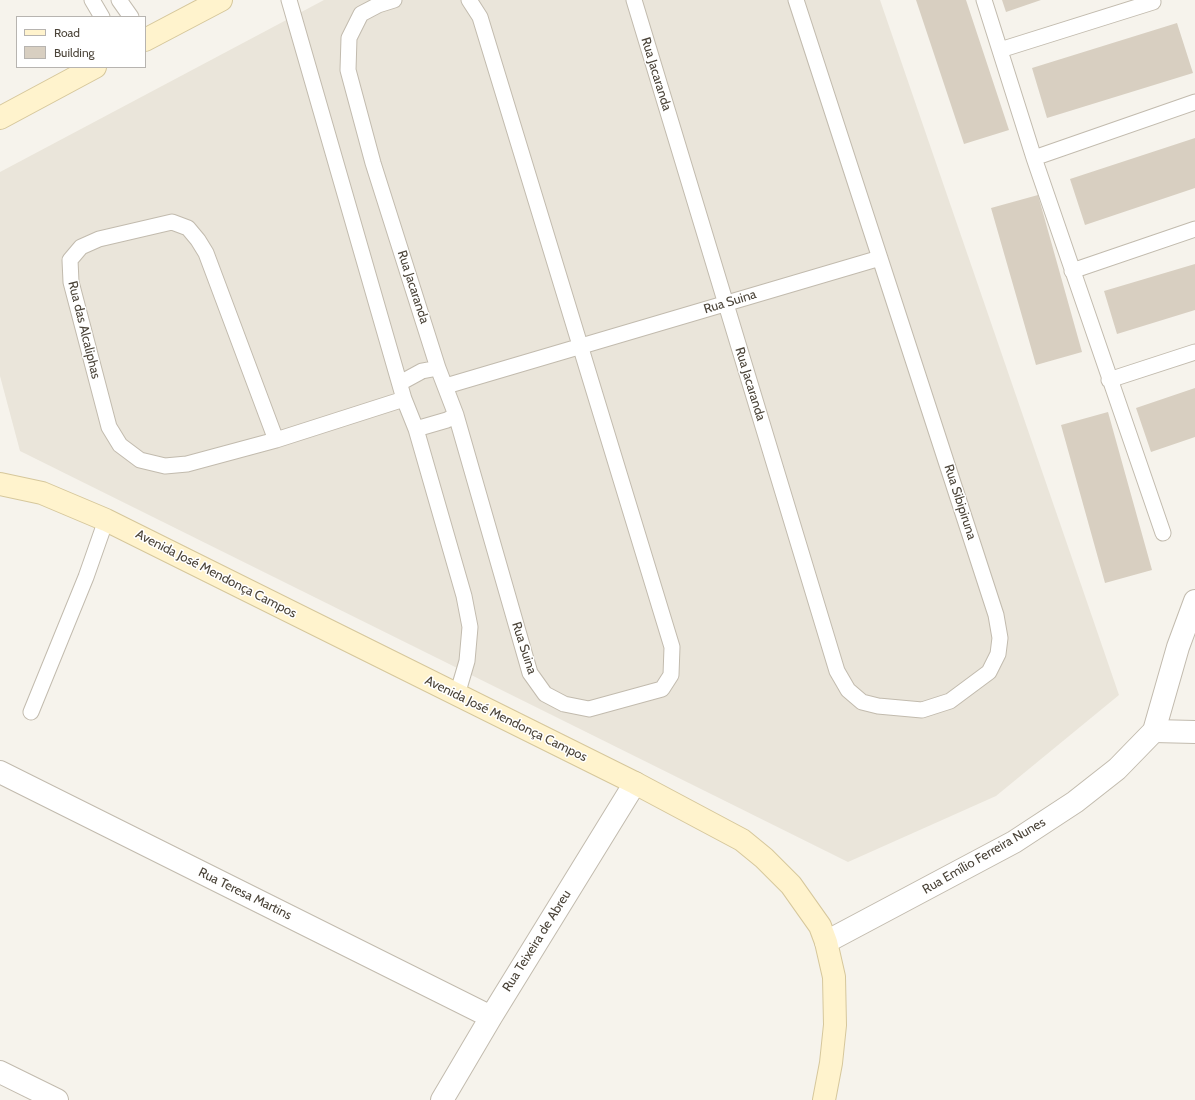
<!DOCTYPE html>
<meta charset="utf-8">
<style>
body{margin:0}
#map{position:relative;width:1195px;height:1100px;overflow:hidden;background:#f6f3ec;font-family:Cabin,sans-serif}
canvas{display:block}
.legend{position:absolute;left:16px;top:16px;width:130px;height:52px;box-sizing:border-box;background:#fff;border:1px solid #b7b4b0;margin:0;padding:5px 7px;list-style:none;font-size:12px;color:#4b4439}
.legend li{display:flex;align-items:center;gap:8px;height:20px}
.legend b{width:20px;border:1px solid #b7b4b0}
</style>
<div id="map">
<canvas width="1195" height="1100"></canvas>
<ul class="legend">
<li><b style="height:5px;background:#fff3cd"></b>Road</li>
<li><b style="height:11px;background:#d8cfc1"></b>Building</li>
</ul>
</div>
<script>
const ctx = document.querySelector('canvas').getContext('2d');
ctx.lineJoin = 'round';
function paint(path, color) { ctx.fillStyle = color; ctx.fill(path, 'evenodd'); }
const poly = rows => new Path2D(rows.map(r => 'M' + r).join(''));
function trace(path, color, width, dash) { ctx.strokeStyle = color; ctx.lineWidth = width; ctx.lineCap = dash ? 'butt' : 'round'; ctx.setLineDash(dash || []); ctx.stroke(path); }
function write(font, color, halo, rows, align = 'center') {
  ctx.font = font + ' Cabin,sans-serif'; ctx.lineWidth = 3; ctx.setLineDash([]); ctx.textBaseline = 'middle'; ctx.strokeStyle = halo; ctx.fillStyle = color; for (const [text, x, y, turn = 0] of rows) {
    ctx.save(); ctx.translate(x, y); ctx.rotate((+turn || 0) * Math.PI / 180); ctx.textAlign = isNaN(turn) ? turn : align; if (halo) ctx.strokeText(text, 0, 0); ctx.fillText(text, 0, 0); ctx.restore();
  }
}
paint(poly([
 [324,0,880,0,1119,695,996,796,848,862,20,451,0,376,0,172]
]), '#eae5da');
paint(poly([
 [916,0,966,0,1009,130,964,144],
 [1002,0,1041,0,1006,12],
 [1177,23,1193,73,1047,118,1032,68],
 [1195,138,1195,188,1085,225,1070,179],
 [1038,195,1082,352,1036,365,991,208],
 [1195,264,1195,310,1117,334,1104,291],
 [1195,388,1195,437,1151,452,1136,408],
 [1108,412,1152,570,1105,583,1061,425]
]), '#d8cfc1');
const service = poly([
 [92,0,102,17],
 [119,0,131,17],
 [289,0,404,399,416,429,464,596,470,627,467,661,457,695],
 [394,0,378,5,361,14,349,38,348,70,373,163,438,368,456,415,530,673,545,694,564,704,589,709,662,689,671,675,672,647,480,17,469,0],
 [634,0,837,671,848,690,862,702,878,706,922,710,950,701,989,672,998,654,1000,638,996,615,796,0],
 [984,0,1034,158,1163,533],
 [1000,50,1153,2],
 [1034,158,1195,102],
 [1072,271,1195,229],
 [1109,380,1195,352],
 [400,383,422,371,438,368],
 [446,386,880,258],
 [416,429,447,420,456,415],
 [276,440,206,253,198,240,188,228,172,222,99,239,81,247,70,260,71,282,109,427,120,445,140,460,165,466,187,464,276,440,404,399],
 [31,712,86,577,106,520]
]);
const minor = poly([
 [1154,731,1195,732],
 [0,772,491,1017],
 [0,1072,57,1100],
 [442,1100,491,1017,635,783]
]);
const tertiary = poly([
 [826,942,1014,842,1075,802,1117,769,1154,731,1178,647,1195,601]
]);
const secondary = poly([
 [145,40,221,0],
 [0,118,95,67],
 [0,484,42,493,106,520,635,783,742,840,764,858,791,885,820,926,826,942,834,977,835,1025,831,1063,824,1100]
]);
trace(service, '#c2bbae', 17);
trace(minor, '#c2bbae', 24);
trace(tertiary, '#c2bbae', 24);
trace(secondary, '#d6c79b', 24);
trace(service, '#fff', 15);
trace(minor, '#fff', 22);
trace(tertiary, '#fff', 22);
trace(secondary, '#fff3cd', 22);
write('13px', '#4b4439', '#fff', [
 ["Rua Jacaranda",656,74,73],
 ["Rua Jacaranda",413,287,72],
 ["Rua Suina",730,302,-17],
 ["Rua das Alcaliphas",84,330,76],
 ["Rua Jacaranda",750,384,73],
 ["Rua Sibipiruna",960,502,72],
 ["Avenida José Mendonça Campos",216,574,27],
 ["Rua Suina",524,648,72],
 ["Avenida José Mendonça Campos",506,719,26],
 ["Rua Emílio Ferreira Nunes",984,856,-30],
 ["Rua Teresa Martins",245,894,26],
 ["Rua Teixeira de Abreu",537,941,-58]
]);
</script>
